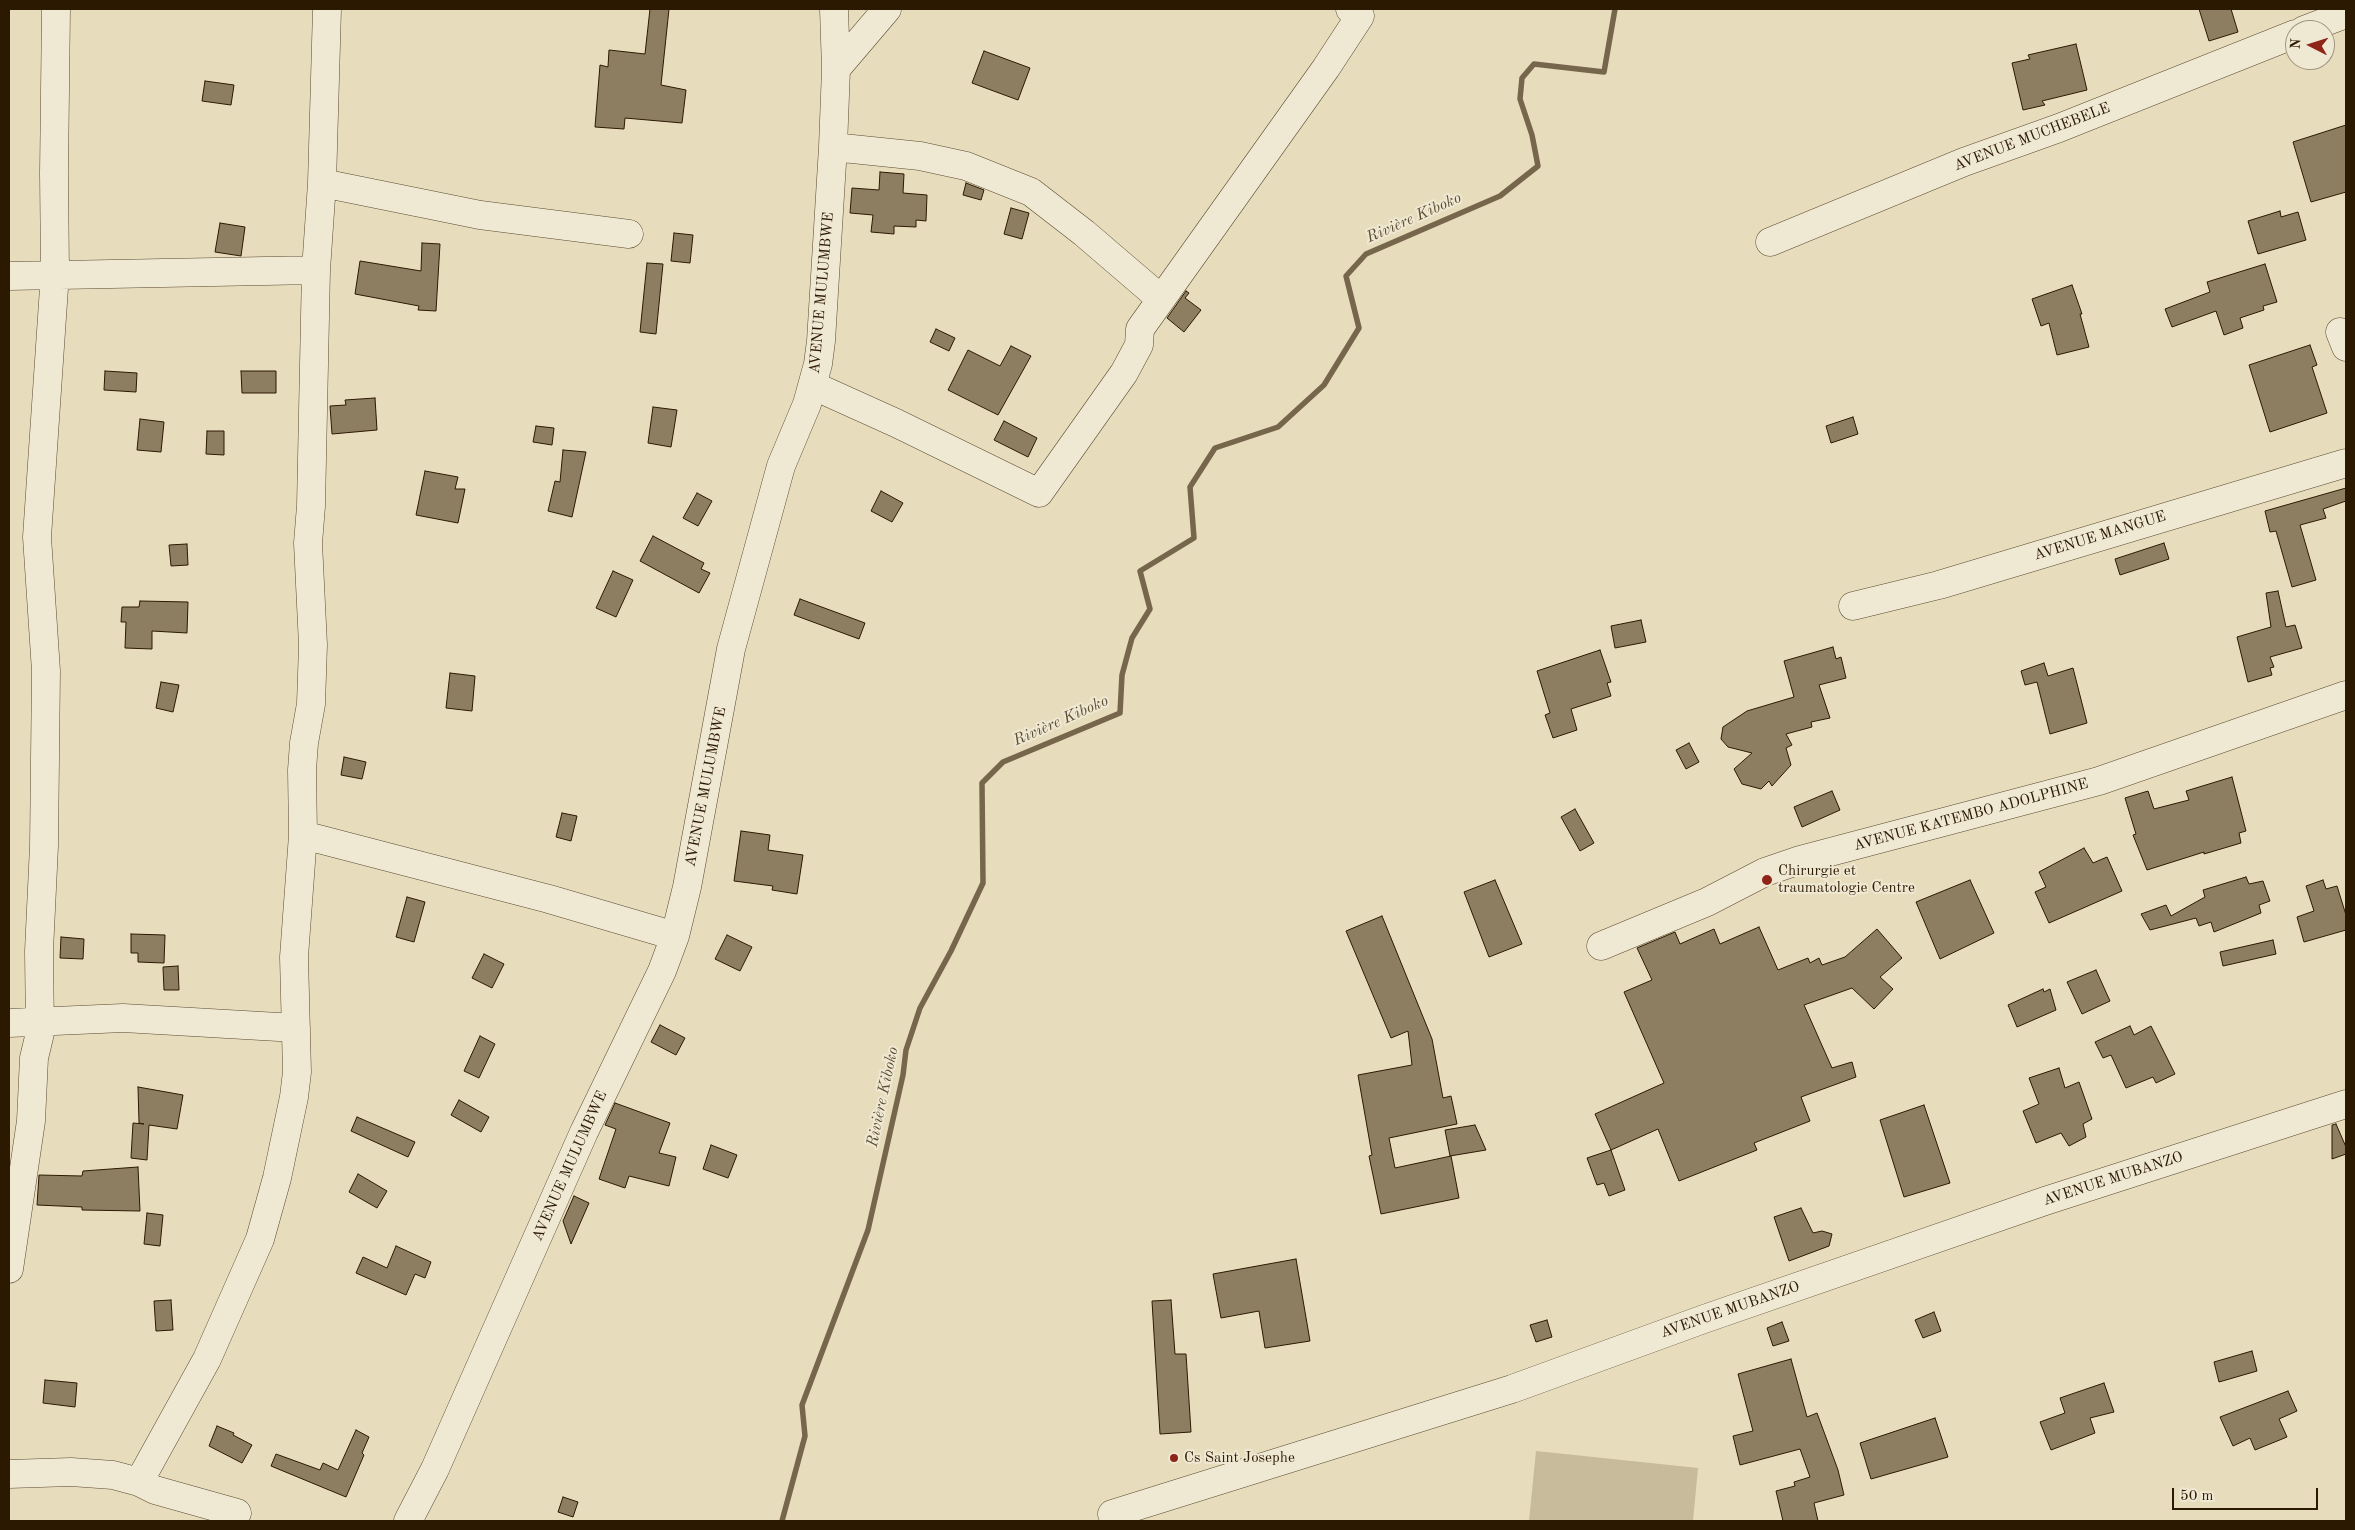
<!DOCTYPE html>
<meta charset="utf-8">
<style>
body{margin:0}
#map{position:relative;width:2355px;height:1530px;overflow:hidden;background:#e7dcbc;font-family:"Old Standard TT",serif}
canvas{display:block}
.frame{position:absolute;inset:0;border:10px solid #2c1901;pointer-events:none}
.north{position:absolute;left:2285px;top:20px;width:50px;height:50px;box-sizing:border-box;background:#efe8d3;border:1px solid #a1957f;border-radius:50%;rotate:275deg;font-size:14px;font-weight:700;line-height:20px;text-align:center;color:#2c1901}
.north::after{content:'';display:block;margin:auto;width:18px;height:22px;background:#8f2418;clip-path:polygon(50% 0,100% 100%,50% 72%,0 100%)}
.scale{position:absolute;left:2172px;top:1488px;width:146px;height:22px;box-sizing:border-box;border:2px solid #2c1901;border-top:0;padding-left:6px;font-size:15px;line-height:18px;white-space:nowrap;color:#2c1901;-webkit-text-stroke:4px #efe8d3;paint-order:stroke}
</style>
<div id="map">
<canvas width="2355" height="1530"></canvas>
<div class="frame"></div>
<div class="north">N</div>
<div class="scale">50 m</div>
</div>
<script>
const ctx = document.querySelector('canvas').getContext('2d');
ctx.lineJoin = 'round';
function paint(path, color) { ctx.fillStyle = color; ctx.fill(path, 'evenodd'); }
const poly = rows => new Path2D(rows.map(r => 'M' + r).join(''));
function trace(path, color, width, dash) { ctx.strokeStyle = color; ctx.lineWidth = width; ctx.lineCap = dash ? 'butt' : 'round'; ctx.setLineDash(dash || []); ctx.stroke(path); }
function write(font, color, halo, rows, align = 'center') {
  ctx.font = font + ' "Old Standard TT",serif'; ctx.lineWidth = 4; ctx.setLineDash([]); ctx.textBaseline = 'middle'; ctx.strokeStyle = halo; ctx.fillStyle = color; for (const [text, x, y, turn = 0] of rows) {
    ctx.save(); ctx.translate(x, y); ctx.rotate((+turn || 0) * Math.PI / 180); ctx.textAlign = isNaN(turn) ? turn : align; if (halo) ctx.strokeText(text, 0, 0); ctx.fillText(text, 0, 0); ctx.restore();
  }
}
paint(poly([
 [1536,1451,1698,1468,1693,1521,1529,1521]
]), '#c7bb9c');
trace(poly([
 [782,1521,805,1436,802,1405,868,1230,903,1075,906,1050,920,1008,951,951,983,883,982,783,1003,762,1120,713,1122,675,1132,638,1150,609,1140,571,1194,538,1190,487,1215,448,1278,427,1324,385,1359,328,1346,276,1366,254,1500,196,1538,166,1532,135,1520,99,1522,78,1534,64,1604,72,1615,9]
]), '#76664b', 5.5);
const building = poly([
 [650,9,669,9,661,85,686,90,682,123,625,118,624,129,595,127,600,65,608,67,609,50,645,54,650,9],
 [2199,9,2231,9,2238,32,2209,41,2199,9],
 [2076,44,2087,90,2042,101,2045,105,2023,110,2012,63,2030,59,2028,55,2076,44],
 [984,51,1030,68,1018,100,972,83,984,51],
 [205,81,234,85,231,105,202,101,205,81],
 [2346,125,2346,192,2311,202,2293,142,2346,125],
 [880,172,904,174,903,193,927,195,926,221,916,220,916,227,894,226,894,234,871,232,873,215,850,213,852,188,879,190,880,172],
 [966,183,984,190,981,200,963,195,966,183],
 [1011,208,1029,213,1022,239,1004,234,1011,208],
 [2280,211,2281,217,2298,212,2306,240,2258,254,2248,221,2280,211],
 [220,223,245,227,241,256,215,252,220,223],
 [674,233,693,235,690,263,671,261,674,233],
 [422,243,440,244,436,311,418,310,419,306,355,294,360,261,421,271,422,243],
 [647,263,663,264,656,334,640,332,647,263],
 [2265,264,2277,302,2263,306,2264,310,2240,318,2243,328,2224,335,2216,311,2172,327,2165,309,2210,292,2207,282,2265,264],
 [2072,285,2082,314,2080,314,2089,347,2057,355,2049,323,2041,326,2032,299,2072,285],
 [1186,291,1189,293,1185,298,1201,310,1184,332,1167,318,1186,291],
 [936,329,955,338,949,351,930,342,936,329],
 [2310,345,2317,365,2312,367,2327,413,2270,432,2249,365,2310,345],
 [1011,346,1031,356,998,415,948,390,968,350,1000,366,1011,346],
 [105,371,137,373,136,392,104,390,105,371],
 [241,371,276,371,276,393,242,393,241,371],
 [375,398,377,430,332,434,330,406,346,405,345,400,375,398],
 [653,407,677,410,671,447,648,443,653,407],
 [1853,417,1858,434,1831,443,1826,426,1853,417],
 [140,419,164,422,161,452,137,450,140,419],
 [1004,421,1037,438,1028,457,994,440,1004,421],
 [536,426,554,428,552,445,533,442,536,426],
 [207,431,224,431,224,455,206,454,207,431],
 [563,450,586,452,572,517,548,511,555,481,560,482,563,450],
 [425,471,458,477,455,489,465,489,458,523,416,515,425,471],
 [2346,488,2346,501,2323,509,2326,518,2300,525,2316,580,2292,587,2276,531,2270,532,2265,511,2346,488],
 [881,491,903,503,892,522,871,511,881,491],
 [697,493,712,501,698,526,683,518,697,493],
 [653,536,704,563,701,569,710,573,699,593,640,561,653,536],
 [2164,543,2169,559,2120,575,2115,559,2164,543],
 [187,544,188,565,171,566,169,545,187,544],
 [613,571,633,580,616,617,596,608,613,571],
 [2278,591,2286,627,2295,625,2302,648,2270,657,2274,667,2270,668,2272,675,2248,682,2237,637,2271,627,2266,593,2278,591],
 [800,599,865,623,859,639,794,615,800,599],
 [140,601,188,602,187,633,152,631,152,649,125,648,126,622,121,622,122,607,139,607,140,601],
 [1641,620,1646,642,1615,648,1611,626,1641,620],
 [1833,647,1836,659,1841,657,1846,678,1819,685,1830,718,1811,722,1812,727,1786,734,1792,745,1786,748,1791,765,1772,786,1769,781,1761,789,1742,784,1734,769,1752,753,1728,747,1721,739,1723,727,1747,711,1794,697,1784,661,1833,647],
 [1600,650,1611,682,1607,683,1611,696,1571,709,1577,730,1553,738,1545,715,1550,713,1537,671,1600,650],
 [2044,663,2048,676,2073,668,2087,723,2050,734,2037,682,2025,685,2021,671,2044,663],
 [450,673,475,676,472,711,446,708,450,673],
 [161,682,179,685,173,712,156,708,161,682],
 [1689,743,1699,762,1686,769,1676,750,1689,743],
 [344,757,366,762,362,779,341,775,344,757],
 [2232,777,2246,831,2239,833,2241,843,2204,854,2204,852,2147,870,2133,835,2136,834,2125,798,2148,791,2154,809,2189,800,2186,791,2232,777],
 [1832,791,1840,810,1802,827,1794,807,1832,791],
 [1575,809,1594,843,1580,851,1561,817,1575,809],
 [562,813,577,816,571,841,556,837,562,813],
 [741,831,770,835,768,850,803,855,797,894,772,890,773,886,734,881,741,831],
 [2084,848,2093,863,2107,857,2122,891,2049,923,2035,892,2046,887,2039,872,2084,848],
 [2246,877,2249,884,2263,881,2270,901,2259,905,2261,913,2214,932,2211,922,2199,926,2196,918,2150,930,2141,914,2166,905,2171,916,2205,897,2203,890,2246,877],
 [1495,880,1522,944,1489,957,1464,892,1495,880],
 [1970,880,1994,933,1940,959,1916,902,1970,880],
 [2323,880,2326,889,2337,886,2346,915,2346,930,2304,942,2297,917,2314,911,2306,886,2323,880],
 [407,897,425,902,414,942,396,937,407,897],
 [1382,916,1432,1039,1443,1098,1451,1096,1457,1124,1389,1138,1395,1168,1451,1156,1459,1198,1381,1214,1369,1156,1372,1155,1358,1075,1412,1065,1408,1031,1391,1038,1346,931,1382,916],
 [1759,927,1778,970,1808,958,1810,963,1819,958,1822,965,1845,957,1877,929,1902,958,1880,977,1893,989,1874,1009,1852,988,1804,1005,1832,1068,1852,1062,1856,1077,1801,1097,1810,1121,1754,1143,1757,1150,1679,1181,1658,1129,1611,1150,1595,1114,1664,1083,1624,992,1652,980,1637,948,1675,932,1680,944,1714,929,1720,944,1759,927],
 [131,934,165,935,164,963,138,962,138,953,131,953,131,934],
 [727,935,752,947,740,971,715,959,727,935],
 [61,937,84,939,83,959,60,958,61,937],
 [2273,940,2276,954,2223,966,2220,952,2273,940],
 [484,954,504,964,492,988,472,978,484,954],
 [178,966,179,990,164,990,163,967,178,966],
 [2096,970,2110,1001,2082,1014,2067,982,2096,970],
 [2043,989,2044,992,2050,989,2056,1010,2017,1027,2008,1005,2043,989],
 [660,1025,685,1038,676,1055,651,1042,660,1025],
 [2130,1026,2134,1035,2151,1026,2175,1074,2156,1083,2153,1077,2126,1088,2111,1055,2103,1058,2095,1042,2130,1026],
 [480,1036,495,1044,479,1078,464,1071,480,1036],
 [2059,1068,2065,1088,2079,1082,2092,1119,2083,1124,2086,1137,2069,1146,2061,1133,2036,1143,2023,1111,2039,1104,2029,1078,2059,1068],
 [138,1087,183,1095,177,1129,149,1125,147,1160,131,1158,133,1123,144,1124,139,1123,138,1087],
 [459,1100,489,1117,481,1132,451,1115,459,1100],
 [615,1103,670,1123,659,1153,676,1157,669,1186,629,1176,625,1188,599,1179,616,1129,605,1125,615,1103],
 [1924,1105,1950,1183,1904,1197,1880,1120,1924,1105],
 [357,1117,415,1142,408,1157,351,1131,357,1117],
 [2336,1124,2346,1147,2346,1154,2332,1159,2332,1125,2336,1124],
 [1475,1125,1486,1150,1450,1156,1445,1130,1475,1125],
 [711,1145,737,1155,728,1178,703,1169,711,1145],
 [1611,1150,1625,1190,1609,1196,1604,1183,1597,1185,1587,1158,1611,1150],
 [138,1167,140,1211,82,1210,82,1207,37,1205,39,1175,82,1176,83,1171,138,1167],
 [358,1174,387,1191,377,1208,349,1192,358,1174],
 [574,1196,589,1203,571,1244,563,1221,574,1196],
 [1801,1208,1813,1233,1822,1231,1832,1234,1829,1246,1789,1261,1774,1217,1801,1208],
 [147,1213,163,1215,160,1246,144,1244,147,1213],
 [396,1246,431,1262,425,1278,415,1274,406,1295,356,1273,363,1257,387,1268,396,1246],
 [1296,1259,1310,1341,1265,1348,1259,1311,1221,1318,1213,1274,1296,1259],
 [171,1300,173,1330,156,1331,154,1301,171,1300],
 [1171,1300,1175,1354,1186,1354,1191,1432,1160,1434,1152,1301,1171,1300],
 [1934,1312,1941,1331,1923,1338,1915,1320,1934,1312],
 [1547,1320,1552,1337,1536,1342,1530,1325,1547,1320],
 [1782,1322,1789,1341,1773,1346,1767,1328,1782,1322],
 [2252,1351,2257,1371,2219,1382,2214,1362,2252,1351],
 [1791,1359,1807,1417,1817,1413,1838,1470,1844,1495,1814,1503,1818,1521,1783,1521,1776,1491,1795,1486,1794,1482,1810,1477,1800,1449,1740,1465,1733,1436,1753,1431,1738,1374,1791,1359],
 [45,1380,77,1383,75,1407,43,1403,45,1380],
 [2104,1383,2114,1412,2090,1418,2095,1433,2051,1450,2040,1422,2065,1413,2060,1398,2104,1383],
 [2288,1391,2297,1411,2279,1419,2287,1437,2255,1450,2250,1438,2233,1446,2220,1417,2288,1391],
 [1935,1418,1948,1457,1871,1479,1860,1443,1935,1418],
 [217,1426,234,1433,233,1435,252,1445,242,1463,209,1446,217,1426],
 [356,1430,369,1437,362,1453,364,1455,346,1497,271,1466,276,1454,320,1470,323,1463,338,1470,356,1430],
 [563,1497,578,1502,573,1517,558,1512,563,1497]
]);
paint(building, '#8d7e62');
trace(building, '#2c1901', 1);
const minor = poly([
 [2304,30,2346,14],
 [836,69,887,9],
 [833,147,920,156,966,166,1031,192,1084,233,1161,299],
 [322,183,480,215,629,234],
 [1770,242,1964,162,2059,128,2295,34],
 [9,276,316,270],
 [2340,332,2346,347],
 [814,386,896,423,1039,493,1124,373,1139,345,1140,329,1326,68,1360,16,1350,9],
 [1853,606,1939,585,2346,463],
 [303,835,549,899,675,936],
 [1601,946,1707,902,1765,872,1800,860,2099,781,2346,695],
 [9,1023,123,1018,296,1028],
 [9,1269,31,1121,34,1058,40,1033,39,951,44,846,46,671,37,537,55,273,54,173,56,9],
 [9,1474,71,1472,113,1475,139,1482,155,1490,237,1513],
 [139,1482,207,1359,260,1239,277,1178,294,1097,297,1072,294,957,303,835,302,770,304,743,311,704,313,645,308,543,311,506,316,270,322,183,327,9],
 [1112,1514,1512,1389,1704,1319,2045,1201,2346,1104],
 [408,1521,435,1469,584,1132,662,971,675,936,687,887,731,649,781,466,807,404,818,364,821,341,833,147,836,69,834,9]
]);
trace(minor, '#5b4a30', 29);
trace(minor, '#efe8d3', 28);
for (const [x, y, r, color] of [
 [1767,880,6,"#8f2418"],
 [1174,1458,5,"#8f2418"]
]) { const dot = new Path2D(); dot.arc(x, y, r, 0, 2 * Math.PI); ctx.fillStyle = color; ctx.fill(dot); trace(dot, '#efe8d3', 2); }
write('15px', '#2c1901', '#efe8d3', [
 ["AVENUE MUCHEBELE",2032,137,-21],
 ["AVENUE MULUMBWE",822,293,-85],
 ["AVENUE MANGUE",2100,536,-17],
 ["AVENUE MULUMBWE",706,787,-79],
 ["AVENUE KATEMBO ADOLPHINE",1971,815,-15],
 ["AVENUE MULUMBWE",570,1166,-66],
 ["AVENUE MUBANZO",2113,1179,-18],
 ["AVENUE MUBANZO",1730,1310,-19]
]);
write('15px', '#2c1901', '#efe8d3', [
 ["Chirurgie et",1778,871],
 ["traumatologie Centre",1778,888],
 ["Cs Saint Josephe",1184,1458]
], 'left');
write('italic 16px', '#5d4d32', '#efe8d3', [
 ["Rivière Kiboko",1414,218,-24],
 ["Rivière Kiboko",1061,721,-24],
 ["Rivière Kiboko",883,1097,-78]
]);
</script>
